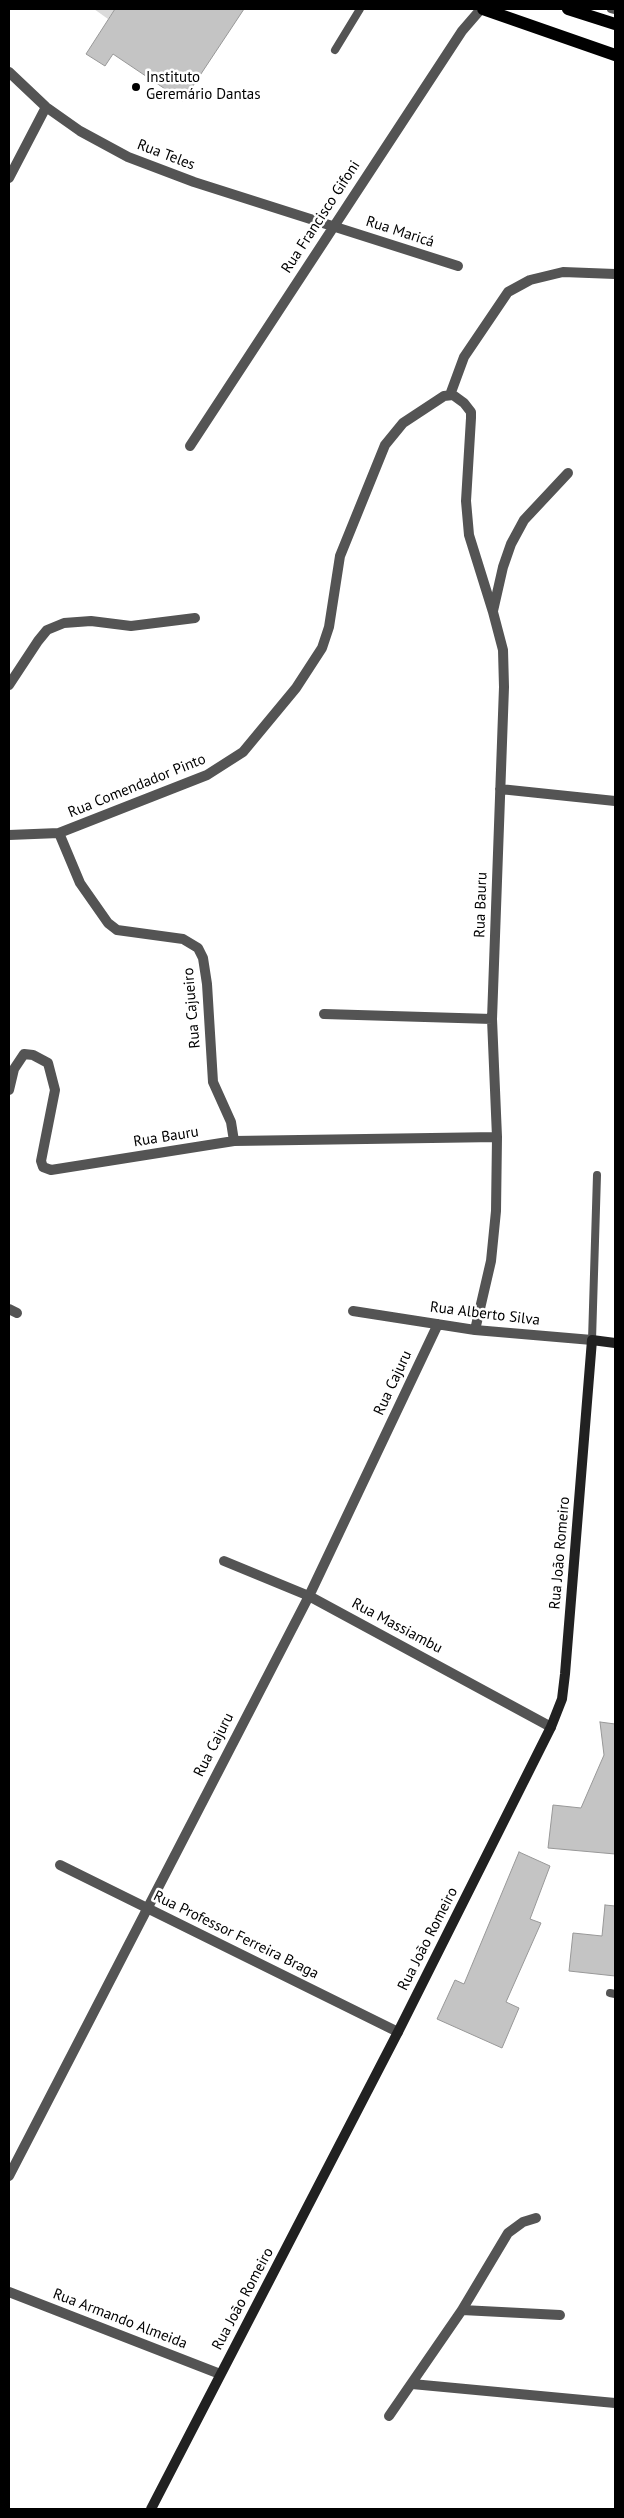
<!DOCTYPE html>
<meta charset="utf-8">
<style>
body{margin:0}
#map{position:relative;width:624px;height:2518px;overflow:hidden;background:#fff;font-family:"PT Sans",sans-serif}
canvas{display:block}
.frame{position:absolute;inset:0;border:10px solid #000;pointer-events:none}
</style>
<div id="map">
<canvas width="624" height="2518"></canvas>
<div class="frame"></div>
</div>
<script>
const ctx = document.querySelector('canvas').getContext('2d');
ctx.lineJoin = 'round';
function paint(path, color) { ctx.fillStyle = color; ctx.fill(path, 'evenodd'); }
const poly = rows => new Path2D(rows.map(r => 'M' + r).join(''));
function trace(path, color, width, dash) { ctx.strokeStyle = color; ctx.lineWidth = width; ctx.lineCap = dash ? 'butt' : 'round'; ctx.setLineDash(dash || []); ctx.stroke(path); }
function write(font, color, halo, rows, align = 'center') {
  ctx.font = font + ' "PT Sans",sans-serif'; ctx.lineWidth = 5; ctx.setLineDash([]); ctx.textBaseline = 'middle'; ctx.strokeStyle = halo; ctx.fillStyle = color; for (const [text, x, y, turn = 0] of rows) {
    ctx.save(); ctx.translate(x, y); ctx.rotate((+turn || 0) * Math.PI / 180); ctx.textAlign = isNaN(turn) ? turn : align; if (halo) ctx.strokeText(text, 0, 0); ctx.fillText(text, 0, 0); ctx.restore();
  }
}
paint(poly([
 [94,9,115,9,108,19]
]), '#dbdbdb');
const building = poly([
 [115,9,244,9,183,101,113,54,105,66,86,54,115,9],
 [600,1722,615,1724,615,1854,548,1848,553,1805,581,1808,604,1755,600,1722],
 [519,1852,550,1866,530,1919,541,1923,506,2002,519,2008,502,2048,437,2019,455,1980,464,1984,519,1852],
 [605,1905,615,1906,615,1976,569,1971,573,1933,602,1936,605,1905]
]);
paint(building, '#c4c4c4');
trace(building, '#989898', 1);
trace(poly([
 [611,9,615,10],
 [335,50,360,9],
 [592,1340,597,1175],
 [610,1993,615,1994]
]), '#545454', 8);
trace(poly([
 [9,72,46,107,80,131,128,157,194,182,458,266],
 [9,178,46,107],
 [450,395,464,357,508,292,530,280,563,272,615,274],
 [190,446,462,31,481,9],
 [493,611,503,567,511,544,524,520,568,473],
 [9,685,38,641,47,630,64,623,91,621,131,626,195,618],
 [500,789,615,801],
 [59,833,80,883,108,923,117,930,183,939,198,948,203,958,207,984,213,1082,231,1122,234,1141],
 [9,835,59,833,207,775,243,752,296,688,322,648,329,627,340,556,385,445,403,423,444,396,453,395,464,403,471,412,471,418,466,501,469,535,493,612,503,650,504,687,492,1019,497,1137,496,1211,491,1261,475,1330],
 [324,1014,492,1019],
 [9,1090,14,1069,24,1054,33,1055,48,1063,55,1090,41,1161,43,1167,51,1170,234,1141,497,1137],
 [9,1309,17,1313],
 [353,1311,475,1330,592,1340],
 [224,1561,309,1596,551,1727],
 [60,1865,398,2032],
 [9,2176,309,1596,438,1324],
 [9,2292,220,2374],
 [462,2310,560,2315],
 [412,2384,615,2403],
 [389,2416,462,2310,508,2233,523,2222,536,2218]
]), '#545454', 10);
trace(poly([
 [151,2509,398,2032,551,1727,562,1699,565,1674,592,1340,615,1343]
]), '#212121', 10);
trace(poly([
 [483,9,615,55],
 [568,9,615,24]
]), '#000', 12);
for (const [x, y, r, color] of [
 [136,87,5,"#000"]
]) { const dot = new Path2D(); dot.arc(x, y, r, 0, 2 * Math.PI); ctx.fillStyle = color; ctx.fill(dot); trace(dot, '#fff', 2); }
write('15px', '#000', '#fff', [
 ["Instituto",146,78],
 ["Geremário Dantas",146,95]
], 'left');
write('15px', '#000', '#fff', [
 ["Rua Teles",166,155,21],
 ["Rua Francisco Gifoni",321,217,-57],
 ["Rua Maricá",400,232,18],
 ["Rua Comendador Pinto",137,786,-22],
 ["Rua Bauru",481,905,-88],
 ["Rua Cajueiro",192,1008,-95],
 ["Rua Bauru",166,1137,-9],
 ["Rua Alberto Silva",485,1314,7],
 ["Rua Cajuru",393,1383,-65],
 ["Rua João Romeiro",560,1553,-85],
 ["Rua Massiambu",397,1626,28],
 ["Rua Cajuru",214,1745,-63],
 ["Rua Professor Ferreira Braga",236,1935,26],
 ["Rua João Romeiro",428,1939,-63],
 ["Rua João Romeiro",243,2299,-62],
 ["Rua Armando Almeida",120,2319,21]
]);
</script>
